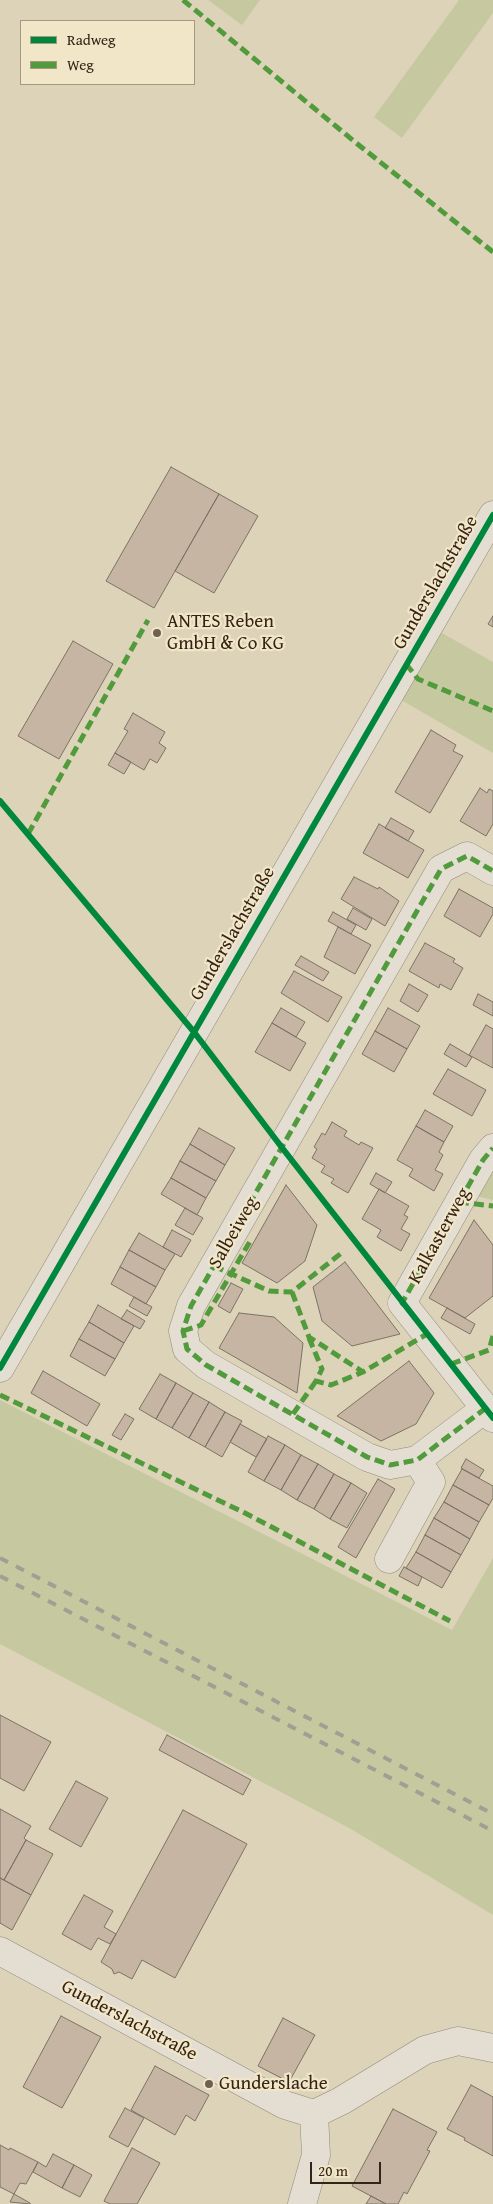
<!DOCTYPE html>
<meta charset="utf-8">
<style>
body{margin:0}
#map{position:relative;width:493px;height:2204px;overflow:hidden;background:#dcd3b9;font-family:"Gentium Book Plus",serif}
canvas{display:block}
.legend{position:absolute;left:20px;top:20px;width:175px;height:65px;box-sizing:border-box;background:#f1e6c8;border:1px solid #a59881;margin:0;padding:6px 9px;list-style:none;font-size:15px;color:#342317}
.legend li{display:flex;align-items:center;gap:10px;height:25px}
.legend b{width:25px;border:1px solid #a59881}
.scale{position:absolute;left:310px;top:2162px;width:71px;height:22px;box-sizing:border-box;border:2px solid #342317;border-top:0;padding-left:6px;font-size:15px;line-height:18px;white-space:nowrap;color:#342317;-webkit-text-stroke:4px #f1e6c8;paint-order:stroke}
</style>
<div id="map">
<canvas width="493" height="2204"></canvas>
<ul class="legend">
<li><b style="height:6px;background:#00873e"></b>Radweg</li>
<li><b style="height:6px;background:#519b3d"></b>Weg</li>
</ul>
<div class="scale">20 m</div>
</div>
<script>
const ctx = document.querySelector('canvas').getContext('2d');
ctx.lineJoin = 'round';
function paint(path, color) { ctx.fillStyle = color; ctx.fill(path, 'evenodd'); }
const poly = rows => new Path2D(rows.map(r => 'M' + r).join(''));
function trace(path, color, width, dash) { ctx.strokeStyle = color; ctx.lineWidth = width; ctx.lineCap = dash ? 'butt' : 'round'; ctx.setLineDash(dash || []); ctx.stroke(path); }
function write(font, color, halo, rows, align = 'center') {
  ctx.font = font + ' "Gentium Book Plus",serif'; ctx.lineWidth = 4.5; ctx.setLineDash([]); ctx.textBaseline = 'middle'; ctx.strokeStyle = halo; ctx.fillStyle = color; for (const [text, x, y, turn = 0] of rows) {
    ctx.save(); ctx.translate(x, y); ctx.rotate((+turn || 0) * Math.PI / 180); ctx.textAlign = isNaN(turn) ? turn : align; if (halo) ctx.strokeText(text, 0, 0); ctx.fillText(text, 0, 0); ctx.restore();
  }
}
paint(poly([
 [208,0,260,0,242,25],
 [459,0,493,0,493,13,402,138,374,117],
 [435,629,493,662,493,753,396,697],
 [493,1170,493,1200,476,1196],
 [0,1400,452,1630,493,1558,493,1915,351,1829,0,1644]
]), '#c6c9a0');
const building = poly([
 [171,467,219,494,154,608,106,581,171,467],
 [219,494,258,516,214,593,175,571,219,494],
 [493,616,493,627,488,624,493,616],
 [73,641,113,664,59,759,18,736,73,641],
 [133,713,165,732,159,743,166,748,157,763,150,759,144,770,115,753,128,731,124,729,133,713],
 [431,730,456,745,453,751,463,756,430,813,395,792,431,730],
 [115,753,131,762,124,774,108,765,115,753],
 [480,788,487,793,489,789,493,791,493,824,486,836,460,821,480,788],
 [391,818,414,831,408,841,385,828,391,818],
 [379,824,424,850,408,878,363,853,379,824],
 [354,877,378,889,379,887,399,901,385,926,341,899,354,877],
 [459,889,493,908,493,914,480,937,444,916,459,889],
 [353,908,372,919,366,930,347,919,353,908],
 [333,912,356,925,351,934,328,921,333,912],
 [338,927,371,945,355,974,324,957,338,927],
 [425,943,455,959,453,962,463,968,451,990,440,984,439,988,409,971,425,943],
 [301,956,329,972,323,981,295,965,301,956],
 [294,971,342,997,328,1022,281,993,294,971],
 [409,984,428,995,418,1012,400,1001,409,984],
 [478,994,493,1002,493,1016,473,1005,478,994],
 [281,1008,305,1022,296,1037,272,1023,281,1008],
 [388,1008,420,1026,407,1049,375,1031,388,1008],
 [272,1023,306,1043,290,1071,255,1052,272,1023],
 [486,1025,493,1029,493,1068,469,1055,486,1025],
 [375,1031,407,1049,394,1072,362,1054,375,1031],
 [450,1044,472,1057,466,1067,444,1054,450,1044],
 [448,1069,486,1090,472,1116,433,1094,448,1069],
 [425,1110,453,1126,444,1142,416,1126,425,1110],
 [332,1122,347,1131,344,1136,359,1145,361,1142,373,1148,348,1193,331,1183,334,1179,321,1172,325,1166,312,1158,317,1149,314,1147,322,1133,325,1135,332,1122],
 [416,1126,444,1142,439,1152,443,1155,435,1170,443,1174,434,1191,409,1176,413,1169,397,1160,416,1126],
 [199,1128,235,1148,225,1165,190,1144,199,1128],
 [190,1144,225,1165,216,1181,180,1161,190,1144],
 [180,1161,216,1181,206,1198,171,1178,180,1161],
 [376,1173,392,1182,385,1193,370,1184,376,1173],
 [171,1178,206,1198,197,1215,161,1194,171,1178],
 [286,1185,317,1225,305,1261,277,1283,242,1263,286,1185],
 [379,1189,409,1206,404,1215,408,1217,401,1229,410,1234,401,1251,377,1237,381,1230,362,1219,379,1189],
 [185,1208,203,1218,193,1235,175,1225,185,1208],
 [474,1220,493,1245,493,1296,465,1318,429,1298,474,1220],
 [172,1230,191,1240,181,1257,163,1247,172,1230],
 [139,1233,175,1254,165,1270,129,1250,139,1233],
 [129,1250,165,1270,156,1287,120,1267,129,1250],
 [345,1262,400,1334,352,1346,322,1321,313,1287,345,1262],
 [120,1267,156,1287,146,1304,111,1284,120,1267],
 [231,1283,243,1289,230,1313,218,1306,231,1283],
 [134,1297,152,1307,147,1316,129,1306,134,1297],
 [98,1305,134,1326,124,1343,89,1322,98,1305],
 [447,1308,475,1324,470,1334,441,1318,447,1308],
 [127,1310,145,1321,140,1329,121,1319,127,1310],
 [239,1313,274,1317,303,1343,297,1393,219,1348,239,1313],
 [89,1322,124,1343,115,1359,79,1339,89,1322],
 [79,1339,115,1359,105,1376,70,1356,79,1339],
 [409,1361,434,1393,416,1424,381,1441,337,1416,409,1361],
 [43,1371,100,1404,87,1426,31,1393,43,1371],
 [160,1374,176,1383,156,1419,139,1409,160,1374],
 [176,1383,193,1393,172,1428,156,1419,176,1383],
 [193,1393,209,1402,189,1438,172,1428,193,1393],
 [209,1402,225,1412,205,1447,189,1438,209,1402],
 [225,1412,242,1421,222,1457,205,1447,225,1412],
 [125,1414,134,1419,121,1440,112,1435,125,1414],
 [240,1424,267,1439,256,1457,230,1442,240,1424],
 [268,1436,285,1445,264,1481,248,1472,268,1436],
 [285,1445,301,1455,281,1490,264,1481,285,1445],
 [301,1455,318,1464,297,1500,281,1490,301,1455],
 [466,1459,484,1470,479,1478,461,1468,466,1459],
 [318,1464,334,1474,314,1509,297,1500,318,1464],
 [462,1469,493,1486,493,1498,489,1505,453,1485,462,1469],
 [334,1474,351,1483,330,1519,314,1509,334,1474],
 [378,1479,395,1489,356,1558,338,1547,378,1479],
 [351,1483,367,1493,347,1528,330,1519,351,1483],
 [453,1485,489,1505,479,1522,444,1502,453,1485],
 [444,1502,479,1522,470,1539,434,1518,444,1502],
 [434,1518,470,1539,461,1555,425,1535,434,1518],
 [425,1535,461,1555,451,1572,416,1552,425,1535],
 [416,1552,451,1572,442,1588,406,1568,416,1552],
 [404,1567,422,1577,418,1586,399,1576,404,1567],
 [0,1715,51,1742,24,1791,0,1778,0,1715],
 [167,1735,251,1780,243,1795,159,1750,167,1735],
 [76,1781,108,1798,81,1847,49,1829,76,1781],
 [0,1809,31,1826,24,1838,26,1840,4,1880,0,1878,0,1809],
 [183,1810,247,1844,175,1978,142,1960,132,1979,119,1972,114,1974,112,1969,101,1962,183,1810],
 [26,1840,53,1854,31,1895,4,1880,26,1840],
 [0,1878,31,1895,12,1930,0,1923,0,1878],
 [84,1895,113,1911,104,1927,116,1934,110,1944,98,1938,91,1950,62,1934,84,1895],
 [61,2016,101,2037,62,2108,23,2087,61,2016],
 [283,2018,315,2035,289,2082,258,2066,283,2018],
 [155,2066,209,2095,195,2121,186,2115,175,2135,131,2110,155,2066],
 [471,2085,493,2097,493,2156,464,2140,465,2138,447,2129,471,2085],
 [125,2108,144,2118,128,2147,109,2137,125,2108],
 [393,2109,437,2132,427,2150,430,2151,407,2194,404,2192,398,2204,386,2204,352,2186,393,2109],
 [0,2145,9,2150,10,2148,38,2162,26,2184,20,2183,14,2194,0,2187,0,2145],
 [132,2148,160,2163,137,2204,110,2204,104,2201,132,2148],
 [53,2154,74,2165,62,2188,33,2172,38,2162,46,2167,53,2154],
 [74,2165,92,2175,80,2197,62,2188,74,2165],
 [14,2194,30,2203,30,2204,10,2202,14,2194],
 [371,2196,386,2204,366,2204,371,2196]
]);
paint(building, '#c6b5a2');
trace(building, '#7b7365', 1);
const minor = poly([
 [493,1148,483,1160,402,1303,493,1418],
 [0,1368,493,515],
 [486,1408,417,1460,390,1465,367,1457,206,1365,187,1349,183,1331,191,1306,441,869,467,856,493,871],
 [389,1559,431,1482,417,1460],
 [0,1951,285,2105,314,2114],
 [314,2114,341,2101,425,2050,458,2041,493,2048],
 [302,2204,316,2155,314,2114]
]);
trace(minor, '#928a7b', 29);
trace(minor, '#e3ded1', 28);
trace(poly([
 [0,1558,493,1814],
 [0,1576,493,1831]
]), '#a39e94', 4, [9, 9]);
trace(poly([
 [183,0,355,142,493,252],
 [406,664,418,679,493,711],
 [28,834,148,620],
 [459,1202,493,1206],
 [214,1266,269,1291,292,1292,344,1251],
 [292,1292,309,1337,363,1372,427,1334],
 [404,1305,402,1303,483,1160,493,1148],
 [183,1331,201,1325,252,1238],
 [309,1338,322,1369,316,1381,331,1385,363,1372],
 [451,1364,489,1350,493,1336],
 [0,1395,245,1513,450,1621],
 [486,1408,417,1460,390,1465,367,1457,206,1365,187,1349,183,1331,191,1306,441,869,467,856,493,871],
 [293,1414,316,1381]
]), '#519b3d', 5, [10, 5]);
trace(poly([
 [0,801,194,1032,283,1149,493,1418],
 [0,1368,493,515]
]), '#00873e', 6);
for (const [x, y, r, color] of [
 [157,633,5,"#6f6150"],
 [209,2084,5,"#6f6150"]
]) { const dot = new Path2D(); dot.arc(x, y, r, 0, 2 * Math.PI); ctx.fillStyle = color; ctx.fill(dot); trace(dot, '#f1e6c8', 2); }
write('19px', '#342317', '#f1e6c8', [
 ["Gunderslachstraße",436,583,-60],
 ["Gunderslachstraße",233,934,-60],
 ["Salbeiweg",234,1233,-60],
 ["Kalkasterweg",440,1236,-61],
 ["Gunderslachstraße",129,2021,28]
]);
write('19px', '#342317', '#f1e6c8', [
 ["ANTES Reben",167,622],
 ["GmbH & Co KG",167,644],
 ["Gunderslache",219,2084]
], 'left');
</script>
